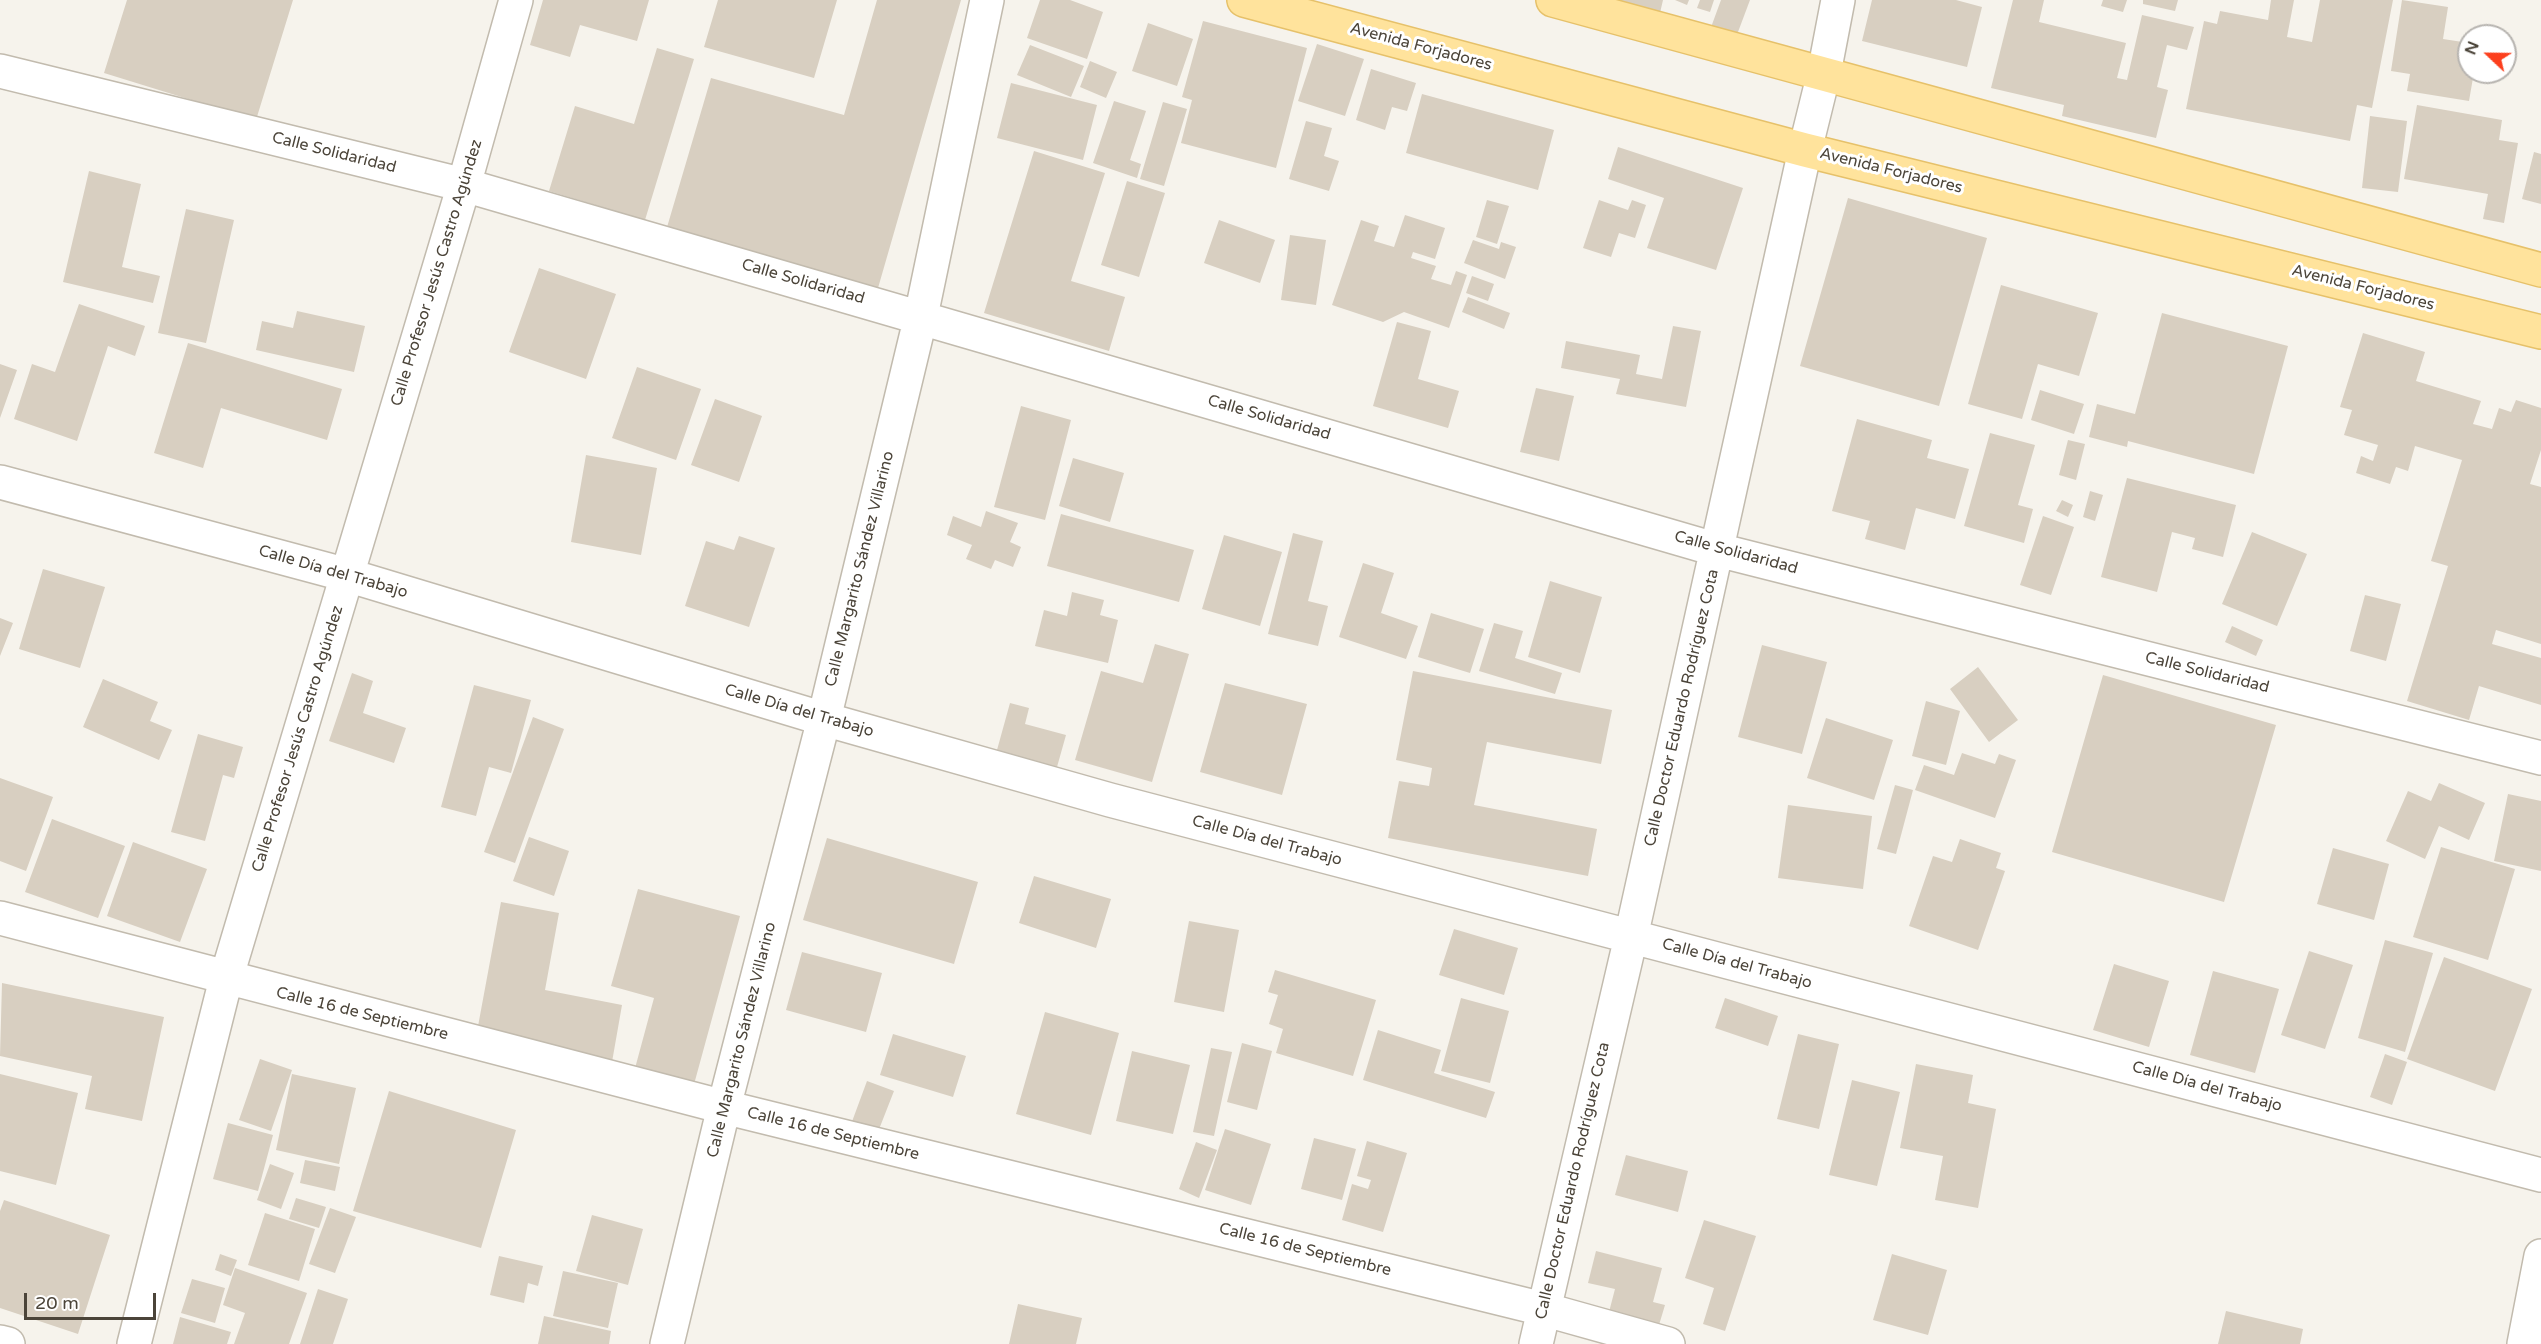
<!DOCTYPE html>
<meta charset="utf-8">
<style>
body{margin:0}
#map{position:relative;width:2541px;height:1344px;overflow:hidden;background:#f6f3ec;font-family:"Varela Round",sans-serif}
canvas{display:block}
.north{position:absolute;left:2457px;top:24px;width:60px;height:60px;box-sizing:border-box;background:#fff;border:2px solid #b7b4b0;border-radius:50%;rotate:292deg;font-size:16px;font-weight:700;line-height:24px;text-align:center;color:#4b4439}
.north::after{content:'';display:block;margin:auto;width:21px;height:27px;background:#fc3f1d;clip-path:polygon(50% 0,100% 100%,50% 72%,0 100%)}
.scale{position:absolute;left:24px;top:1293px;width:132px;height:27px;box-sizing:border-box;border:3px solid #4b4439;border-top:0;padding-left:8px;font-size:18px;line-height:21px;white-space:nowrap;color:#4b4439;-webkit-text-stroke:4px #fff;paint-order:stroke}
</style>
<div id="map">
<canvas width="2541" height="1344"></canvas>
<div class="north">N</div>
<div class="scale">20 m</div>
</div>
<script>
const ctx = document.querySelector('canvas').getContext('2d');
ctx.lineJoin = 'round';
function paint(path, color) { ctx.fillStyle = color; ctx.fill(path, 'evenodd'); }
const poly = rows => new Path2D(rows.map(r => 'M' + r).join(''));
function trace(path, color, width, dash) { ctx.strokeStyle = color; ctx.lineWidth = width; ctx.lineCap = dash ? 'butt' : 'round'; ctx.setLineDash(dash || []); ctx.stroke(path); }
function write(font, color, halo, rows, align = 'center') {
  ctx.font = font + ' "Varela Round",sans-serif'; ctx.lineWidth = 6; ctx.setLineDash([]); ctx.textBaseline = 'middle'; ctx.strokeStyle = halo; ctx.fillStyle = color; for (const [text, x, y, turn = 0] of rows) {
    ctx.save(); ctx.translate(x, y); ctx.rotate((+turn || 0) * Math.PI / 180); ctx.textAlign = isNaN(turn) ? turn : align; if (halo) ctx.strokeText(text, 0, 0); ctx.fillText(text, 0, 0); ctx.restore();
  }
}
paint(poly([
 [127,0,293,0,256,120,104,73],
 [543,0,649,0,637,41,580,25,570,57,530,45],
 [718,0,837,0,814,78,704,47],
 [877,0,961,0,876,295,665,234,711,78,844,115],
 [1040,0,1070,0,1103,12,1087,59,1027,38],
 [1614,0,1663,0,1660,13],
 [1675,0,1689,0,1687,5],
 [1700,0,1714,0,1710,12,1697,8],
 [1721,0,1750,0,1735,40,1710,30],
 [1872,0,1956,0,1982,7,1967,67,1862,41],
 [2013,0,2044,0,2039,22,2126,43,2117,78,2127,80,2142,15,2194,27,2187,50,2167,45,2157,87,2168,90,2156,138,2062,116,2064,105,1991,88],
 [2103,0,2127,0,2123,12,2101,6],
 [2143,0,2178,0,2175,11,2143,4],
 [2271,0,2294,0,2287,37,2312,42,2320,0,2393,0,2372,108,2357,105,2350,141,2186,109,2204,21,2217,24,2220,11,2268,20],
 [2402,0,2448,7,2443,39,2469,43,2469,72,2474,72,2469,101,2407,91,2410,74,2391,71],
 [1203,21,1307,48,1276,168,1181,143,1192,100,1182,97],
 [1148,23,1193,39,1177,86,1132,71],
 [1317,44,1364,59,1345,116,1298,101],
 [1030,45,1084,66,1071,97,1017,75],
 [657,48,694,59,645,220,549,191,575,106,634,124],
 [1090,61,1117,72,1106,98,1080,87],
 [1371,69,1416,83,1407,111,1392,107,1385,130,1356,120],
 [1011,83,1097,105,1083,160,997,138],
 [1422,94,1554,130,1538,190,1406,153],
 [1114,101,1146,111,1130,160,1141,164,1137,178,1093,163],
 [1163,102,1187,109,1164,186,1140,179],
 [2417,105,2502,120,2499,140,2518,143,2504,223,2483,219,2488,194,2404,179],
 [2370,116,2407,121,2398,192,2362,188],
 [1306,121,1332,128,1324,156,1339,161,1329,191,1289,179],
 [1618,147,1743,188,1716,270,1647,248,1664,198,1608,179],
 [1034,151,1105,173,1071,281,1125,297,1109,351,984,313],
 [2534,152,2541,154,2541,204,2522,199],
 [89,171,141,184,122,267,160,276,153,303,63,282],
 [1127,181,1165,193,1139,277,1101,265],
 [1848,198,1987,238,1939,406,1800,366],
 [1487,200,1509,206,1497,244,1476,237],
 [1599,200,1628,210,1632,200,1646,205,1635,238,1619,233,1611,257,1583,248],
 [186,209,234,220,206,343,158,333],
 [1405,215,1445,228,1435,259,1413,252,1411,258,1436,266,1431,279,1451,285,1456,271,1467,275,1449,328,1404,312,1383,322,1332,305,1361,220,1379,226,1374,241,1394,247],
 [1219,220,1275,240,1260,283,1204,263],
 [1290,235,1326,240,1316,305,1281,300],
 [1473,240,1499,249,1501,242,1516,247,1505,279,1464,263],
 [539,268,616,294,586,379,509,352],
 [1472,276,1494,284,1488,301,1466,293],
 [2001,285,2098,313,2079,376,2038,364,2022,419,1968,404],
 [1468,297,1510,313,1504,329,1462,312],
 [79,304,145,326,135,356,108,346,77,441,14,419,32,364,55,372],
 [297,311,365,326,354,372,256,350,262,321,293,328],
 [2162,313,2288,346,2254,474,2128,441,2127,447,2089,437,2097,404,2135,414],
 [1397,322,1431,331,1418,379,1459,391,1448,428,1373,406],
 [1673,326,1701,331,1686,407,1616,394,1620,379,1561,368,1566,341,1640,355,1636,374,1662,379],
 [2363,333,2425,352,2416,381,2481,401,2473,424,2492,429,2499,408,2511,412,2516,400,2541,408,2541,450,2530,484,2541,487,2541,644,2496,630,2492,644,2541,658,2541,705,2479,686,2469,720,2407,701,2448,566,2431,561,2462,460,2415,446,2408,471,2396,467,2390,484,2356,473,2361,456,2373,461,2378,445,2344,435,2352,410,2340,407],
 [188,343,342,389,327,440,221,408,203,468,154,453],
 [0,364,17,370,0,418],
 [637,367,701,389,676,460,612,438],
 [1536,388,1574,396,1559,461,1520,452],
 [2040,390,2084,404,2074,434,2031,420],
 [715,399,762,416,739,482,691,465],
 [1021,406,1071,420,1045,520,994,507],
 [1857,419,1932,440,1927,458,1969,469,1955,519,1916,508,1905,550,1865,539,1870,521,1832,511],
 [1990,433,2035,445,2018,505,2033,509,2024,543,1964,526],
 [2068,440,2085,444,2076,480,2059,475],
 [586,455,657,468,641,555,571,542],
 [1073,458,1124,473,1110,522,1059,506],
 [2127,478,2236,505,2223,557,2192,549,2195,538,2172,532,2157,592,2101,577],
 [2090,491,2103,495,2095,521,2083,517],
 [2062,500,2073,505,2068,517,2056,511],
 [986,511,1018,523,1010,542,1021,547,1013,567,995,560,991,569,966,559,972,545,947,535,953,516,981,527],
 [1061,514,1194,550,1179,602,1047,566],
 [2043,516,2074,527,2051,595,2020,585],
 [2252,532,2307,554,2277,626,2222,604],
 [1293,533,1323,541,1308,601,1328,606,1318,646,1268,634],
 [1224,535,1282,552,1260,626,1202,609],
 [739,536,775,548,749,627,685,606,706,541,734,550],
 [1363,563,1394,573,1381,613,1418,626,1406,659,1339,637],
 [43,569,105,587,80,668,19,649],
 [1550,581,1602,597,1580,673,1528,657],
 [1072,592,1104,600,1100,615,1118,620,1108,663,1035,646,1044,610,1067,616],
 [2365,595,2401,604,2386,661,2350,651],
 [1431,613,1484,629,1470,673,1418,657],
 [0,618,13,623,0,656],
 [1494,623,1523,631,1515,658,1562,673,1555,694,1479,671],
 [2232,626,2263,640,2256,656,2225,642],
 [1155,644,1189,654,1152,782,1075,760,1101,671,1143,683],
 [1762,645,1827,662,1802,754,1738,737],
 [1978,667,2018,720,1989,742,1950,689],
 [1413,671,1612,710,1601,764,1487,742,1474,805,1597,829,1588,876,1388,838,1399,781,1429,786,1432,768,1396,760],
 [352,673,373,681,363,713,406,728,394,763,329,741],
 [2103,675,2276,725,2224,902,2052,852],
 [103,679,158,702,150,721,172,730,159,760,83,727],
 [1225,683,1307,704,1282,795,1200,772],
 [474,685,531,700,511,773,489,767,476,816,441,807],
 [1926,701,1960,711,1946,765,1912,756],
 [1010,703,1029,708,1025,724,1066,735,1057,767,997,750],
 [533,717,564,729,515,863,484,852],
 [1826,718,1893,740,1874,800,1807,778],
 [198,734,243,747,234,778,223,775,205,841,171,832],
 [1962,753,1995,764,1999,754,2016,760,1995,818,1915,790,1924,765,1954,775],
 [0,778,53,797,26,871,0,861],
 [2439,783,2485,803,2469,840,2439,826,2425,859,2386,841,2408,791,2431,801],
 [1895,785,1913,790,1896,854,1877,849],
 [2508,794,2541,801,2541,871,2494,861],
 [1788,805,1872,816,1863,889,1778,878],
 [52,819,125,846,98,918,25,892],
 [529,837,569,851,554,896,513,881],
 [827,838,978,882,954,964,803,920],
 [1960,839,2001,853,1996,868,2005,871,1978,950,1909,926,1933,856,1952,862],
 [133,842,207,869,180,942,107,916],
 [2441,847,2515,869,2488,960,2413,937],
 [2333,848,2389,864,2374,920,2317,904],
 [1034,876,1111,899,1096,948,1019,923],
 [638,889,740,916,693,1088,634,1072,654,998,611,986],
 [501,902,559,913,545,990,622,1005,612,1062,476,1037],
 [1189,921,1239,930,1224,1012,1174,1002],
 [1454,929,1518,948,1504,995,1439,975],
 [2385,940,2433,953,2405,1052,2358,1038],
 [2309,951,2353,965,2325,1049,2281,1035],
 [802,952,882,973,866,1032,786,1010],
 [2444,957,2532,989,2495,1091,2407,1059],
 [2114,964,2169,981,2149,1047,2093,1030],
 [1275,970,1376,1000,1353,1076,1276,1053,1283,1029,1269,1024,1278,995,1268,992],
 [2213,971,2279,989,2255,1073,2190,1055],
 [2,983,164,1017,142,1121,85,1109,92,1076,0,1056],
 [1461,998,1509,1011,1490,1083,1441,1071],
 [1725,998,1778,1016,1768,1046,1715,1028],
 [1045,1012,1119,1033,1091,1135,1016,1114],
 [1378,1030,1441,1050,1434,1073,1495,1092,1486,1118,1363,1080],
 [893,1034,966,1056,953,1097,880,1075],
 [1798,1034,1839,1044,1819,1129,1777,1119],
 [1242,1043,1272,1051,1257,1110,1227,1102],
 [1211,1048,1232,1052,1214,1136,1193,1132],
 [1132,1051,1190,1065,1173,1134,1116,1121],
 [2385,1054,2407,1062,2392,1105,2370,1097],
 [260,1059,292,1070,271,1131,239,1120],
 [1916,1064,1973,1075,1968,1103,1996,1109,1978,1208,1935,1200,1943,1156,1900,1148],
 [0,1074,78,1093,56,1185,0,1171],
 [292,1074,356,1088,339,1164,276,1150],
 [1852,1080,1900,1092,1877,1186,1829,1175],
 [867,1081,894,1091,876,1137,850,1127],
 [389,1091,516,1130,481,1248,353,1211],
 [228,1123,273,1135,258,1191,213,1179],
 [1225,1129,1271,1144,1251,1205,1205,1190],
 [1314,1138,1356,1149,1342,1200,1301,1189],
 [1367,1141,1407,1153,1383,1232,1342,1220,1352,1184,1368,1189,1371,1180,1357,1176],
 [1196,1142,1217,1150,1199,1198,1179,1189],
 [1626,1155,1688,1171,1678,1212,1615,1195],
 [305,1160,340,1167,335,1191,300,1183],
 [270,1164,294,1173,281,1209,257,1200],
 [296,1198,326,1207,319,1228,289,1219],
 [4,1200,110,1235,78,1334,0,1308,0,1211],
 [330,1208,356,1217,335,1273,309,1264],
 [265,1213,315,1229,299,1281,248,1265],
 [592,1215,643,1229,628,1285,576,1271],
 [1704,1220,1756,1236,1725,1331,1703,1324,1714,1288,1685,1278],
 [1596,1251,1662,1268,1653,1302,1665,1305,1659,1325,1609,1312,1615,1289,1588,1283],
 [220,1254,237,1260,231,1276,215,1270],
 [1892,1254,1947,1270,1928,1335,1873,1320],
 [499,1256,543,1266,538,1286,528,1283,524,1303,490,1295],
 [235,1268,307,1293,289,1344,234,1344,245,1313,223,1305],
 [563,1271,618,1283,608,1328,553,1316],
 [192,1279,225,1288,215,1323,181,1313],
 [318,1289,348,1299,333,1344,300,1344],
 [1018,1304,1082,1318,1076,1344,1009,1344],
 [2226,1311,2303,1329,2300,1344,2218,1344],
 [544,1316,611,1331,609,1344,538,1344],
 [180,1317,231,1332,227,1344,173,1344]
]), '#d8cfc1');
const minor = poly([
 [0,71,464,185,1718,550,2541,758],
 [0,482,347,575,824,719,1110,800,2541,1175],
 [0,918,724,1107,1543,1309,1668,1344],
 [0,1342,8,1344],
 [134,1344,226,979,464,185,516,0],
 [667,1344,724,1107,824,719,921,316,987,0],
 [1536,1344,1631,937,1805,150,1824,73,1838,0],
 [2524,1344,2541,1256]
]);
const major = poly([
 [1244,0,1805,150,2541,332],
 [1553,0,2541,270]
]);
trace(minor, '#c2bbae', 36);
trace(major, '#e6c16a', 36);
trace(minor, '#fff', 33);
trace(major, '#ffe39c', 33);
write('16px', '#4b4439', '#fff', [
 ["Avenida Forjadores",1421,47,15],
 ["Calle Solidaridad",334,153,14],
 ["Avenida Forjadores",1891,171,14],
 ["Calle Profesor Jesús Castro Agúndez",437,273,-73],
 ["Calle Solidaridad",803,282,16],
 ["Avenida Forjadores",2363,288,14],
 ["Calle Solidaridad",1269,418,16],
 ["Calle Solidaridad",1736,553,15],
 ["Calle Margarito Sández Villarino",860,569,-76],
 ["Calle Día del Trabajo",333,572,16],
 ["Calle Solidaridad",2207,673,14],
 ["Calle Doctor Eduardo Rodríguez Cota",1682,708,-77],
 ["Calle Día del Trabajo",799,711,16],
 ["Calle Profesor Jesús Castro Agúndez",298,739,-73],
 ["Calle Día del Trabajo",1267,841,15],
 ["Calle Día del Trabajo",1737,964,15],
 ["Calle 16 de Septiembre",362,1014,14],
 ["Calle Margarito Sández Villarino",742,1040,-76],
 ["Calle Día del Trabajo",2207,1087,15],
 ["Calle 16 de Septiembre",833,1134,14],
 ["Calle Doctor Eduardo Rodríguez Cota",1573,1181,-77],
 ["Calle 16 de Septiembre",1305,1250,14]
]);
</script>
